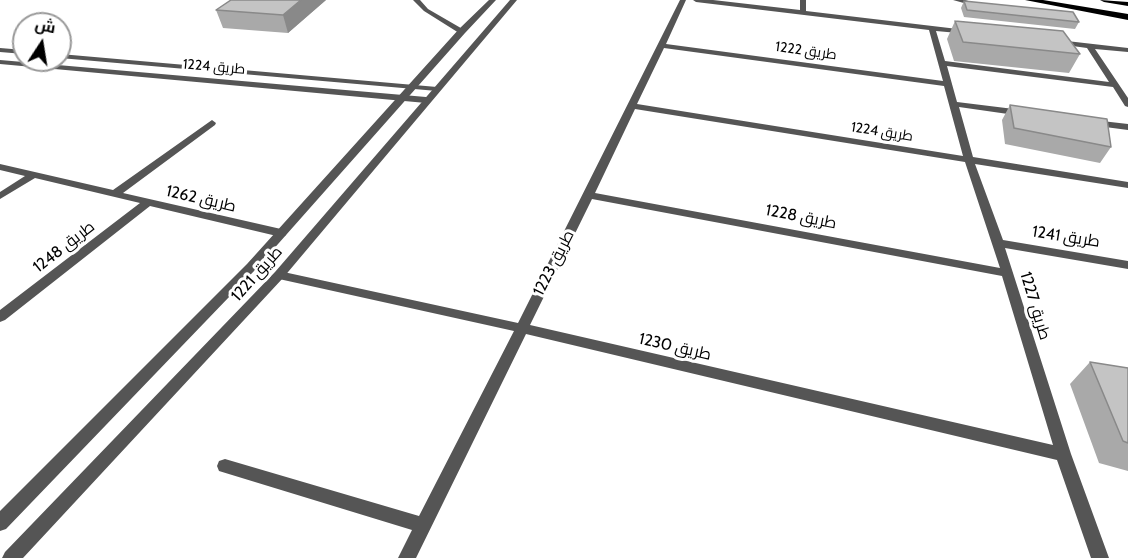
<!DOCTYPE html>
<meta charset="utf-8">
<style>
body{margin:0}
#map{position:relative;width:1128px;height:558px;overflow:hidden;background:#fff;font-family:Cabin,Cairo,sans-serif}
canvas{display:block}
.north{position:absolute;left:12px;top:12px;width:60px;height:60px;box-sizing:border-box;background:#fff;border:2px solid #999;border-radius:50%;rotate:12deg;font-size:16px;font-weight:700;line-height:24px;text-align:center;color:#000}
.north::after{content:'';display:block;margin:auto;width:21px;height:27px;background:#000;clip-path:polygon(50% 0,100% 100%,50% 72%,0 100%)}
</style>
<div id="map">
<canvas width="1128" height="558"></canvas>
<div class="north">ش</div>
</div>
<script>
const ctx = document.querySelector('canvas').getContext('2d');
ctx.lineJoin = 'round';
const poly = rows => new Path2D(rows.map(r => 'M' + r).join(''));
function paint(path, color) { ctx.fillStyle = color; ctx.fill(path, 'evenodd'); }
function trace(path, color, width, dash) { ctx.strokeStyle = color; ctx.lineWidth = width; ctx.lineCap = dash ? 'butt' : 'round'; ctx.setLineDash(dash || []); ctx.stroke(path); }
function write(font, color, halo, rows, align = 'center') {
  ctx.font = font + ' Cabin,Cairo,sans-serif'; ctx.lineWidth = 6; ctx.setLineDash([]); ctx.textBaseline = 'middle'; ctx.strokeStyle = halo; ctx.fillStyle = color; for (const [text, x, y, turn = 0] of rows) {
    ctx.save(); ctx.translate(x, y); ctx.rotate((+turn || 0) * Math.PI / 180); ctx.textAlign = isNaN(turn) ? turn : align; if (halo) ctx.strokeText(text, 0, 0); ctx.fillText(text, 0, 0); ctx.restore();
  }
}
paint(poly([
 [413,0,420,0,428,9,466,31,459,33,424,11,413,0],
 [953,0,965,0,981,5,978,7,953,0]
]), '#555');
paint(poly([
 [680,0,686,0,666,44,943,81,929,30,696,2,693,0,713,0,800,10,800,0,806,0,806,11,966,30,969,30,969,34,936,31,945,61,1109,82,1087,48,1058,44,1054,42,1058,40,1128,48,1128,52,1095,49,1128,98,1128,107,1125,106,1113,87,947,66,957,102,1022,110,1026,113,1022,116,959,107,973,157,1128,182,1128,188,975,164,1003,240,1128,261,1128,269,1005,248,1071,454,1109,558,1091,558,1057,460,526,334,416,558,398,558,412,530,219,471,217,466,219,461,225,459,419,516,514,331,279,279,273,275,279,271,518,323,680,0],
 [664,48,944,86,963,156,637,104,664,48],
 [635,109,965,162,1000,268,595,193,635,109],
 [592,199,1002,276,1053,445,530,325,592,199],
 [0,48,24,50,24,54,0,52,0,48],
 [60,54,437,87,441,89,437,91,60,58,60,54],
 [0,60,426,97,430,100,426,103,0,64,0,60],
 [212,120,216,123,215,125,123,193,281,229,285,230,287,233,285,236,281,237,150,206,5,320,0,322,0,310,140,203,35,178,0,199,0,192,25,176,0,170,0,164,113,190,212,120],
 [1093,120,1128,124,1128,130,1090,125,1089,123,1093,120]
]), '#555');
paint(poly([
 [489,0,496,0,465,33,255,270,6,529,0,531,0,511,247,264,459,29,489,0],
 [510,0,517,0,283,278,23,558,2,558,5,552,275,272,510,0]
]), '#555');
paint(poly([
 [1025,0,1043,0,1128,14,1128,20,1025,0],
 [1100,0,1128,2,1128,6,1104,2,1100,0]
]), '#000');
paint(poly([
 [231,0,326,0,288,33,223,28,216,10],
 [964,1,1079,22,1075,29,964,17,961,8],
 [955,21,1080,54,1069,73,954,61,947,39],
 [1010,105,1111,147,1100,163,1005,144,1002,120],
 [1090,362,1128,368,1128,471,1099,463,1070,384]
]), '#a9a9a9');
paint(poly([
 [301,0,326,0,288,33,283,15]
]), '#898989');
const building = poly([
 [231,0,301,0,283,15,216,10,231,0],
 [964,1,1073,12,1079,22,967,10,964,1],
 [955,21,1063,31,1080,54,963,42,955,21],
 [1010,105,1107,119,1111,147,1014,128,1010,105],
 [1090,362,1128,368,1128,443,1123,441,1090,362]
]);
paint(building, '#c4c4c4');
trace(building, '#898989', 1.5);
write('14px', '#000', '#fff', [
 ["طريق 1222",806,51,8],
 ["طريق 1224",214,67,5],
 ["طريق 1224",882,132,9]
]);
write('16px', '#000', '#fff', [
 ["طريق 1262",201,199,13],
 ["طريق 1228",801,217,11],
 ["طريق 1241",1066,237,9],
 ["طريق 1248",64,247,-38],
 ["طريق 1223",554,263,-63],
 ["طريق 1221",257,274,-48],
 ["طريق 1227",1035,306,73],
 ["طريق 1230",675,347,13]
]);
</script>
